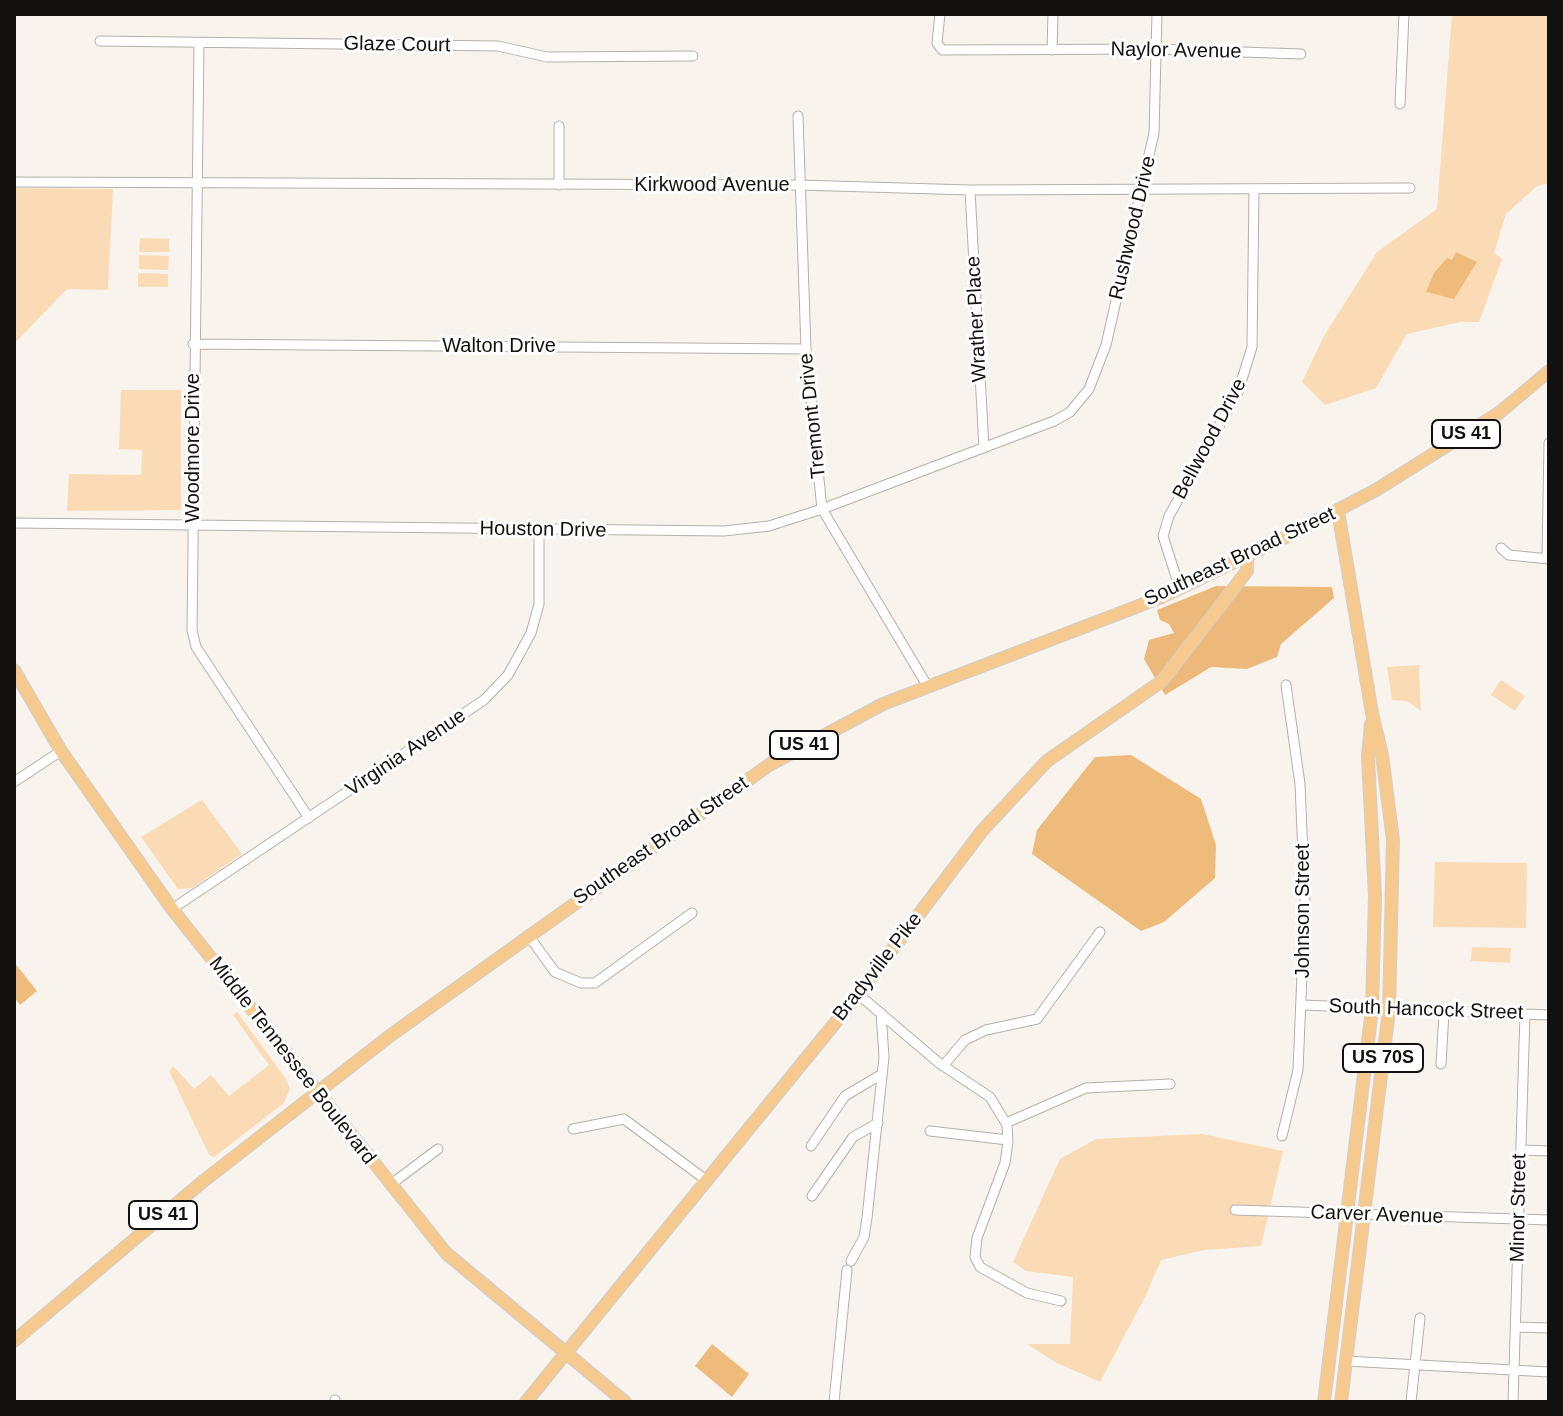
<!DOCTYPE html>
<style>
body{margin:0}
#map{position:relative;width:1563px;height:1416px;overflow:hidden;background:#f8f3ed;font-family:Arial,sans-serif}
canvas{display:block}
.frame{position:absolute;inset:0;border:16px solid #12110f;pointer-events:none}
</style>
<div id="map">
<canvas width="1563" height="1416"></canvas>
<div class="frame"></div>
</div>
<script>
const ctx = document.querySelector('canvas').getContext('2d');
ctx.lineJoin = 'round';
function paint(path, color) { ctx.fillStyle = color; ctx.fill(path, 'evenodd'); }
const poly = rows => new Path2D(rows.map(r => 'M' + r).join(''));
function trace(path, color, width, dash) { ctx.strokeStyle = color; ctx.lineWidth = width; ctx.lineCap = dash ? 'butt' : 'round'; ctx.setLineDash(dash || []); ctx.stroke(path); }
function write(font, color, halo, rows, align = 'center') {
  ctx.font = font + ' Arial,sans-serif'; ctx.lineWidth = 6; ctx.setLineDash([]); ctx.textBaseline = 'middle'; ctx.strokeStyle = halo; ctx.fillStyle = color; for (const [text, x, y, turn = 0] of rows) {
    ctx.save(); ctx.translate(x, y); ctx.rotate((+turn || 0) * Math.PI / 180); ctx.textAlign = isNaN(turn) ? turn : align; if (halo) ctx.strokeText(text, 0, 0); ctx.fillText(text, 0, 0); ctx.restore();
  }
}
paint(poly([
 [1452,14,1549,14,1549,183,1537,186,1506,214,1494,253,1502,259,1479,322,1460,322,1407,334,1376,388,1325,405,1302,382,1324,336,1377,252,1437,209],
 [14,188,113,189,108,290,67,289,14,344],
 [140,238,169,239,169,252,139,252],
 [139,255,169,256,168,270,139,269],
 [138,273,168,274,168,287,138,287],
 [121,390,181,390,181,510,67,511,69,474,141,475,142,450,119,449],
 [1420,665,1419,673,1421,711,1407,701,1392,700,1387,667],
 [1501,680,1525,696,1515,711,1491,695],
 [202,800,242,854,192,888,178,889,141,837],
 [1435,862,1527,863,1526,928,1433,927],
 [1472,947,1511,948,1510,963,1471,961],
 [237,1012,286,1079,290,1089,284,1103,214,1157,209,1155,169,1071,173,1066,194,1089,211,1075,229,1096,269,1065,233,1015],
 [1202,1134,1283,1151,1261,1246,1204,1250,1161,1260,1148,1291,1100,1382,1057,1363,1027,1344,1070,1344,1073,1277,1026,1271,1013,1262,1060,1159,1096,1139]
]), '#fadbb6');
paint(poly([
 [1216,586,1332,587,1334,598,1281,644,1277,657,1247,669,1211,667,1165,695,1144,659,1149,640,1174,633,1169,624,1160,620,1157,610]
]), '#ecb97a');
paint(poly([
 [1456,252,1477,262,1454,299,1426,292,1434,273,1447,258,1452,260],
 [1131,755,1201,799,1216,845,1215,878,1164,922,1141,931,1032,854,1037,830,1095,757],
 [14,962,37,991,20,1005,14,997],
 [712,1344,749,1374,732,1397,695,1366]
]), '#eebb7b');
const minor = poly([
 [940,14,937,43,942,50,1155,49,1301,54],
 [100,41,498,46,547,57,693,56],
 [199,43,192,630,196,647,309,818],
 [1052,50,1053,14],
 [1400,104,1404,14],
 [798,116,806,349,822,509,928,687],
 [559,126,559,185],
 [14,182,799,185,970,190,1410,188],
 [970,190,984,448],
 [193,344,806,349],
 [14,523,724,531,769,526,822,509,1054,421,1070,412,1089,389,1106,345,1154,133,1157,14],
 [1501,548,1509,555,1549,559],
 [1547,559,1549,443],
 [1180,589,1163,536,1169,516,1238,392,1252,347,1254,190],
 [14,782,61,751],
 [172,909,484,700,508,675,531,633,539,604,539,530],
 [528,935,555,972,581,983,595,983,692,913],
 [858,994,939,1063,990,1097,1007,1125,1008,1142,1005,1163,977,1238,975,1257,980,1267,1027,1293,1061,1301],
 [1302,1005,1549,1015],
 [1441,1064,1444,1012],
 [943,1066,965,1040,986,1030,1037,1019,1100,932],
 [1006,1123,1086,1088,1170,1084],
 [573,1129,624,1119,706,1180],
 [930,1131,1008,1140],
 [1282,1136,1298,1070,1305,902,1300,784,1286,685],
 [811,1146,845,1096,882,1074],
 [1521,1150,1549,1151],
 [390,1185,438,1149],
 [812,1196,853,1137,878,1123],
 [1235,1210,1549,1220],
 [851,1261,864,1237,867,1218,884,1057,881,1013],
 [1517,1327,1549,1328],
 [1346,1361,1549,1372],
 [335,1402,335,1400],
 [834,1402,847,1270],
 [1411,1402,1420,1318],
 [1513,1402,1525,1014]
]);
const major = poly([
 [1338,511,1372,713,1382,755,1393,840,1389,1010,1341,1402],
 [14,670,61,751,172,909,446,1253,625,1402],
 [14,1341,201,1183,391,1035,769,765,883,704,1162,597,1288,536,1376,490,1499,413,1549,371],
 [526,1402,857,996,982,831,1047,761,1162,681,1247,571,1247,557],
 [1324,1402,1372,1009,1375,896,1368,757,1371,724]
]);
trace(minor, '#b4b0aa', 11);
trace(major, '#d0cfcf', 14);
trace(minor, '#fff', 9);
trace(major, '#f6ca8e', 12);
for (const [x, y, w] of [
 [1466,434,68],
 [804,745,68],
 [1383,1058,80],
 [163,1215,68]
]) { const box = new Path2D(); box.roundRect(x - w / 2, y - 14, w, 28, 6); ctx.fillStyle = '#fff'; ctx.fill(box); trace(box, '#12110f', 2); }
write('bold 18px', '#12110f', null, [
 ["US 41",1466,434],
 ["US 41",804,745],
 ["US 70S",1383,1058],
 ["US 41",163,1215]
]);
write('20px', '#12110f', '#fff', [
 ["Glaze Court",397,45,1],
 ["Naylor Avenue",1176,51,1],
 ["Kirkwood Avenue",712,185],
 ["Rushwood Drive",1133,228,-77],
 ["Wrather Place",977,319,-93],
 ["Walton Drive",499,346],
 ["Tremont Drive",813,416,-96],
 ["Bellwood Drive",1210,439,-62],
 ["Woodmore Drive",193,448,-90],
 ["Houston Drive",543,530,1],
 ["Southeast Broad Street",1240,557,-25],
 ["Virginia Avenue",406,753,-34],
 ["Southeast Broad Street",661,841,-35],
 ["Johnson Street",1303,911,-90],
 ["Bradyville Pike",878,967,-52],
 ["South Hancock Street",1426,1010,2],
 ["Middle Tennessee Boulevard",292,1061,52],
 ["Minor Street",1519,1208,-89],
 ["Carver Avenue",1377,1215,2]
]);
</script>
